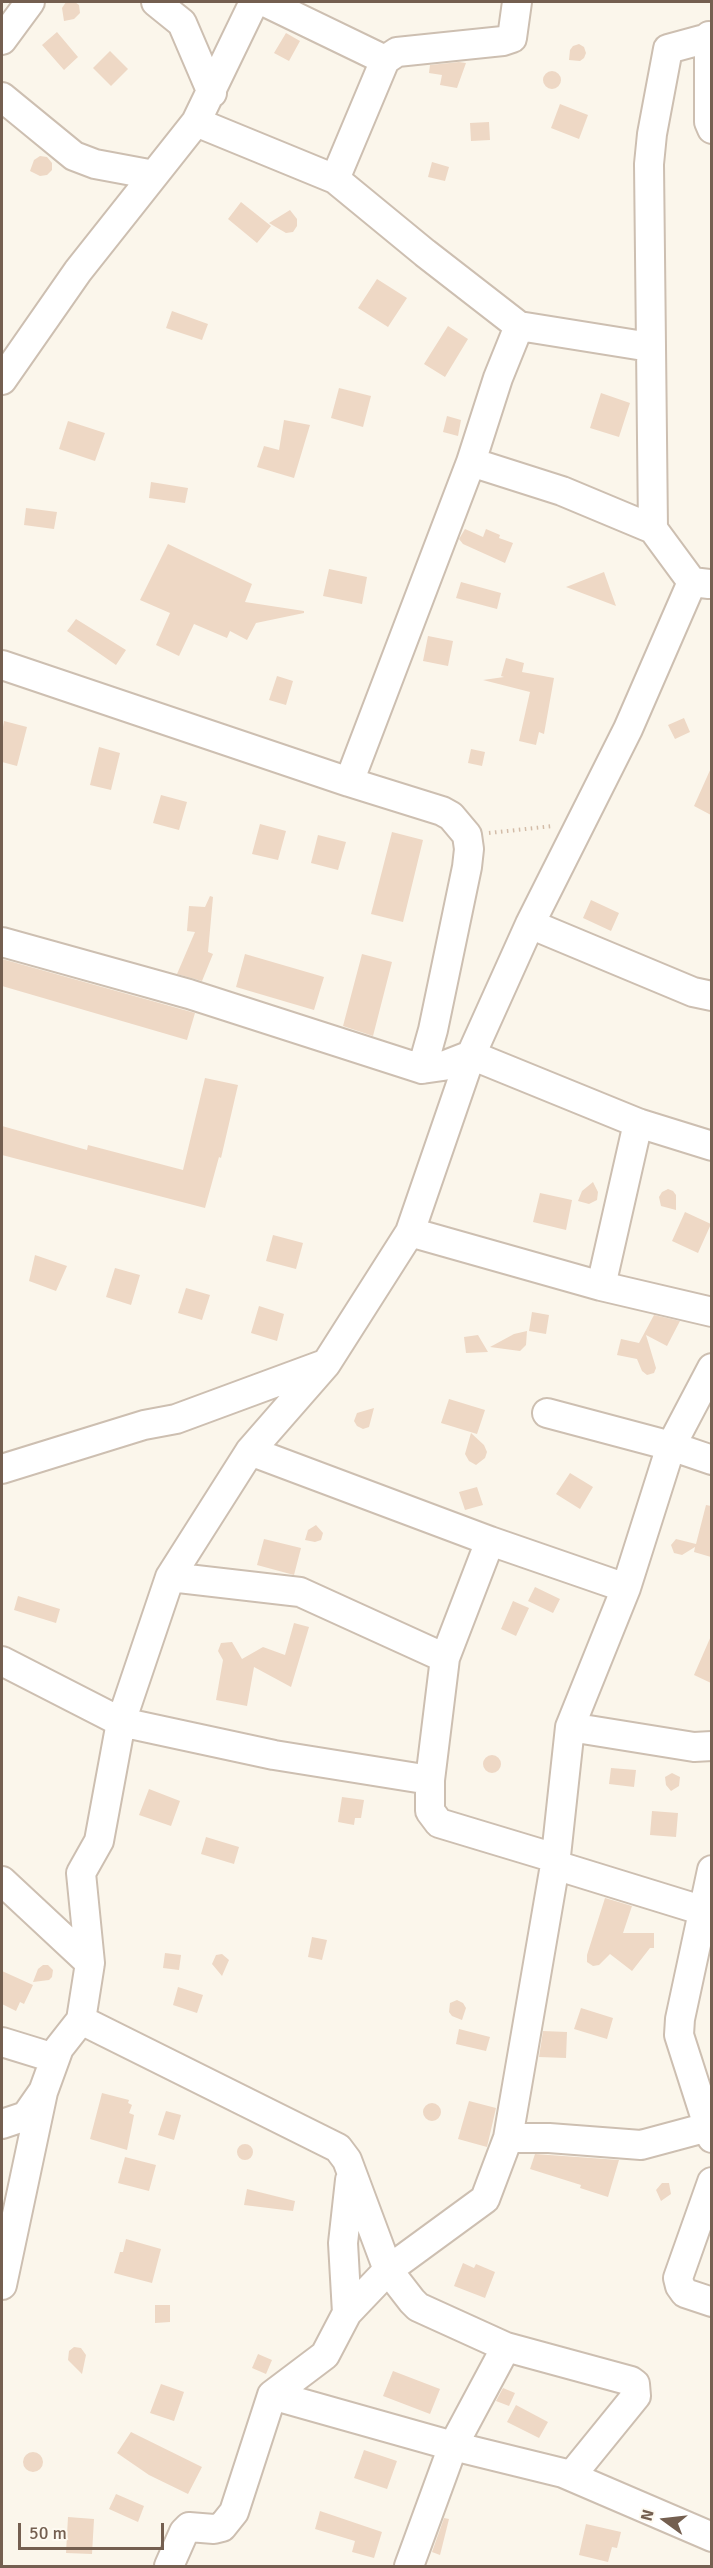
<!DOCTYPE html>
<style>
body{margin:0}
#map{position:relative;width:713px;height:2568px;overflow:hidden;background:#fbf6eb;font-family:Signika,sans-serif}
canvas{display:block}
.frame{position:absolute;inset:0;border:3px solid #745f50;pointer-events:none}
.north{position:absolute;left:635px;top:2490px;width:60px;height:60px;-webkit-text-stroke:4px #fefaf1;paint-order:stroke;rotate:285deg;font-size:16px;font-weight:700;line-height:24px;text-align:center;color:#745f50}
.north::after{content:'';display:block;margin:auto;width:21px;height:27px;background:#745f50;clip-path:polygon(50% 0,100% 100%,50% 72%,0 100%)}
.scale{position:absolute;left:18px;top:2523px;width:146px;height:27px;box-sizing:border-box;border:3px solid #745f50;border-top:0;padding-left:8px;font-size:18px;line-height:21px;white-space:nowrap;color:#745f50;-webkit-text-stroke:4px #fefaf1;paint-order:stroke}
</style>
<div id="map">
<canvas width="713" height="2568"></canvas>
<div class="frame"></div>
<div class="north">N</div>
<div class="scale">50 m</div>
</div>
<script>
const ctx = document.querySelector('canvas').getContext('2d');
ctx.lineJoin = 'round';
function paint(path, color) { ctx.fillStyle = color; ctx.fill(path, 'evenodd'); }
const poly = rows => new Path2D(rows.map(r => 'M' + r).join(''));
function trace(path, color, width, dash) { ctx.strokeStyle = color; ctx.lineWidth = width; ctx.lineCap = dash ? 'butt' : 'round'; ctx.setLineDash(dash || []); ctx.stroke(path); }
paint(poly([
 [66,2,75,2,79,5,80,13,74,19,64,21,62,8],
 [57,32,78,57,64,70,42,45],
 [286,33,300,41,289,61,274,53],
 [579,44,584,47,586,53,584,58,580,61,569,60,570,50,573,46],
 [110,51,128,69,111,86,93,68],
 [459,62,466,63,457,88,440,85,442,75,429,73,430,65],
 '543 80a9 9 0 1 1 18 0a9 9 0 1 1-18 0Z',
 [560,104,588,115,579,139,551,128],
 [489,122,490,140,471,141,470,123],
 [40,156,47,157,52,163,52,170,47,175,40,176,30,171,34,160],
 [432,162,449,167,445,181,428,177],
 [241,202,271,226,257,243,228,219],
 [290,210,297,219,297,226,293,232,286,233,269,223],
 [377,279,407,298,388,327,358,308],
 [172,311,208,324,202,340,166,328],
 [448,326,468,339,445,377,424,364],
 [339,388,371,396,363,427,331,418],
 [601,393,630,403,619,437,590,428],
 [447,416,461,420,458,436,443,432],
 [284,420,310,425,294,478,257,467,264,446,279,450],
 [68,421,105,433,95,461,59,449],
 [151,482,188,488,185,503,149,498],
 [26,508,57,512,54,529,24,525],
 [465,529,483,537,486,529,500,535,499,538,513,543,505,563,463,544,459,539],
 [168,544,252,584,245,602,304,611,304,613,256,623,247,640,230,631,227,638,194,624,179,656,156,645,170,613,140,600],
 [329,569,367,577,362,604,323,596],
 [604,572,616,606,566,587],
 [461,582,501,593,497,609,456,598],
 [76,619,126,650,116,665,67,631],
 [428,636,453,641,448,666,423,661],
 [506,658,524,663,522,672,554,678,544,734,539,732,536,745,519,741,530,692,483,680,504,677,501,676],
 [277,676,293,681,286,705,269,700],
 [684,718,690,732,675,739,668,725],
 [4,721,27,727,17,766,2,762,2,733],
 [99,747,120,753,111,790,90,785],
 [471,749,485,752,482,766,468,763],
 [711,768,711,815,694,806],
 [161,795,187,802,179,830,153,823],
 [260,824,286,831,278,860,252,854],
 [392,832,423,840,403,922,371,914],
 [318,835,346,842,338,870,311,863],
 [210,896,213,897,208,952,213,954,202,981,177,974,195,932,187,931,189,906,205,907],
 [591,900,619,913,611,931,583,918],
 [245,954,324,977,314,1010,236,987],
 [362,954,392,962,373,1036,343,1026],
 [2,959,195,1013,187,1040,2,986],
 [205,1078,238,1085,221,1158,219,1157,205,1208,2,1155,2,1126,87,1150,88,1145,183,1170],
 [593,1182,598,1192,597,1200,589,1204,578,1201,582,1191],
 [668,1189,673,1191,676,1195,676,1210,661,1206,659,1197,662,1192],
 [540,1193,572,1200,566,1230,533,1222],
 [685,1212,711,1224,698,1253,672,1241],
 [273,1235,303,1243,296,1269,266,1261],
 [35,1255,67,1266,56,1291,29,1281],
 [115,1268,140,1275,131,1305,106,1297],
 [186,1288,210,1295,202,1320,178,1313],
 [259,1306,284,1314,277,1341,251,1333],
 [532,1312,549,1315,546,1334,529,1331],
 [654,1315,680,1321,667,1346,646,1335,656,1368,654,1373,647,1375,642,1371,637,1359,617,1355,621,1339,639,1343],
 [527,1331,526,1345,520,1351,490,1347,514,1334],
 [478,1335,488,1352,466,1353,464,1337],
 [449,1399,485,1410,477,1434,441,1423],
 [374,1408,369,1427,363,1429,357,1426,354,1421,357,1413],
 [471,1433,484,1445,487,1452,485,1458,476,1465,469,1461,465,1454],
 [570,1473,593,1487,580,1509,556,1494],
 [477,1487,483,1505,465,1510,459,1492],
 [706,1505,711,1506,711,1557,694,1552,695,1547,682,1555,674,1553,671,1545,676,1539,696,1544],
 [316,1525,323,1533,321,1540,315,1542,305,1540,308,1530],
 [264,1539,301,1548,294,1575,257,1565],
 [535,1587,560,1599,553,1613,528,1601],
 [18,1596,60,1609,56,1623,14,1610],
 [513,1601,529,1608,516,1636,501,1629],
 [294,1623,309,1627,291,1687,254,1667,247,1706,216,1700,223,1660,218,1651,221,1643,232,1642,242,1659,263,1647,285,1655],
 [711,1636,711,1683,694,1675],
 '483 1764a9 9 0 1 1 18 0a9 9 0 1 1-18 0Z',
 [611,1768,636,1770,634,1787,609,1784],
 [672,1773,680,1777,679,1786,671,1791,666,1785,665,1777],
 [149,1789,180,1801,171,1826,139,1815],
 [342,1797,364,1800,361,1818,355,1818,354,1825,338,1822],
 [652,1811,678,1813,676,1837,650,1835],
 [206,1837,239,1847,234,1864,201,1854],
 [605,1898,632,1906,623,1933,654,1933,654,1948,650,1948,632,1971,610,1954,599,1965,593,1966,587,1962,587,1955],
 [312,1937,327,1940,322,1960,308,1957],
 [165,1953,181,1955,179,1970,163,1968],
 [222,1954,229,1960,222,1976,212,1964,216,1955],
 [43,1965,48,1965,53,1970,52,1977,49,1980,33,1982,38,1969],
 [2,1971,33,1985,24,2004,20,2002,16,2011,2,2004],
 [178,1987,203,1995,197,2013,173,2005],
 [457,2000,463,2003,466,2008,462,2020,452,2016,449,2012,450,2003],
 [581,2008,613,2018,607,2039,574,2029],
 [459,2029,490,2037,486,2051,456,2044],
 [543,2031,567,2032,566,2058,539,2057],
 [102,2093,129,2100,128,2103,132,2105,129,2113,134,2115,127,2150,90,2139],
 [469,2101,496,2108,487,2147,458,2139],
 '423 2112a9 9 0 1 1 18 0a9 9 0 1 1-18 0Z',
 [166,2111,181,2115,174,2140,158,2135],
 '237 2152a8 8 0 1 1 16 0a8 8 0 1 1-16 0Z',
 [535,2154,619,2160,608,2197,580,2188,581,2185,530,2169],
 [125,2157,156,2165,149,2191,118,2183],
 [662,2183,669,2183,671,2194,661,2201,656,2190],
 [247,2189,295,2201,293,2211,244,2205],
 [126,2239,161,2249,152,2283,114,2273,120,2252,123,2252],
 [463,2263,474,2268,476,2264,495,2272,485,2298,454,2286],
 [155,2305,170,2305,170,2322,155,2323],
 [74,2347,81,2348,86,2355,82,2374,68,2360,69,2351],
 [258,2354,272,2360,266,2374,252,2368],
 [393,2371,440,2389,430,2414,383,2396],
 [161,2384,184,2392,174,2421,150,2413],
 [503,2388,515,2393,509,2406,496,2401],
 [516,2405,548,2422,539,2438,507,2422],
 [131,2432,202,2467,188,2494,149,2475,117,2453],
 [364,2450,397,2461,387,2489,354,2478],
 '23 2462a10 10 0 1 1 20 0a10 10 0 1 1-20 0Z',
 [116,2494,144,2506,138,2522,109,2509],
 [320,2511,382,2532,374,2558,352,2552,355,2541,315,2529],
 [68,2517,94,2519,92,2554,66,2553],
 [444,2518,449,2519,440,2555,432,2552],
 [586,2524,621,2532,617,2548,612,2547,608,2562,579,2555]
]), '#eed8c5');
const minor = poly([
 [156,2,182,23,212,93],
 [265,2,385,60],
 [709,36,709,122,712,129],
 [2,40,30,2],
 [2,97,74,156,95,164,154,175],
 [196,122,335,179,425,253,519,326,650,347],
 [335,179,385,60,397,52,503,41,512,38,517,2],
 [2,380,78,271,196,122,254,2],
 [471,462,562,491,653,529,692,582,709,584],
 [653,529,649,164,652,134,668,49,712,37],
 [2,665,349,782,442,811,451,816,467,835,469,849,467,867,433,1030,422,1069,443,1066,471,1055,638,1123,712,1146],
 [349,782,471,462,498,378,519,326],
 [530,924,693,992,712,996],
 [2,942,189,994,422,1069],
 [410,1232,601,1286,712,1312],
 [601,1286,638,1123],
 [547,1413,671,1446,712,1460],
 [250,1451,490,1541,626,1588],
 [2,1469,144,1425,176,1419,325,1364],
 [170,1577,300,1592,445,1658],
 [2,1661,121,1722,274,1755,430,1780,445,1658,490,1541],
 [570,1727,694,1747,712,1746],
 [430,1780,430,1811,439,1823,555,1858],
 [555,1865,701,1910],
 [712,1870,680,2019,679,2035,712,2138],
 [2,1881,90,1963],
 [81,2020,338,2148,347,2160,388,2270,412,2301,418,2307,506,2347,453,2446,409,2566],
 [2,2042,54,2058],
 [2,2124,26,2116,42,2093],
 [508,2138,555,1865,570,1727,626,1588,671,1446,712,1368],
 [712,2182,678,2278,680,2286,685,2293,712,2302],
 [2,2285,43,2092,59,2048,81,2020,90,1963,81,1873,99,1841,121,1722,170,1577,250,1451,326,1364,410,1232,471,1055,530,924,628,729,692,582],
 [347,2313,343,2243,350,2180],
 [506,2347,631,2381,635,2384,636,2396,571,2476],
 [272,2395,325,2355,347,2313,388,2270,485,2199,508,2138,549,2138,641,2145,708,2127],
 [169,2566,184,2532,189,2527,214,2529,222,2527,234,2512,272,2395,453,2446,563,2473,712,2537]
]);
trace(minor, '#cdbfb1', 32);
trace(poly([
 [489,833,553,826]
]), '#d3bca8', 4, [1.5, 4.5]);
trace(minor, '#fff', 28);
</script>
